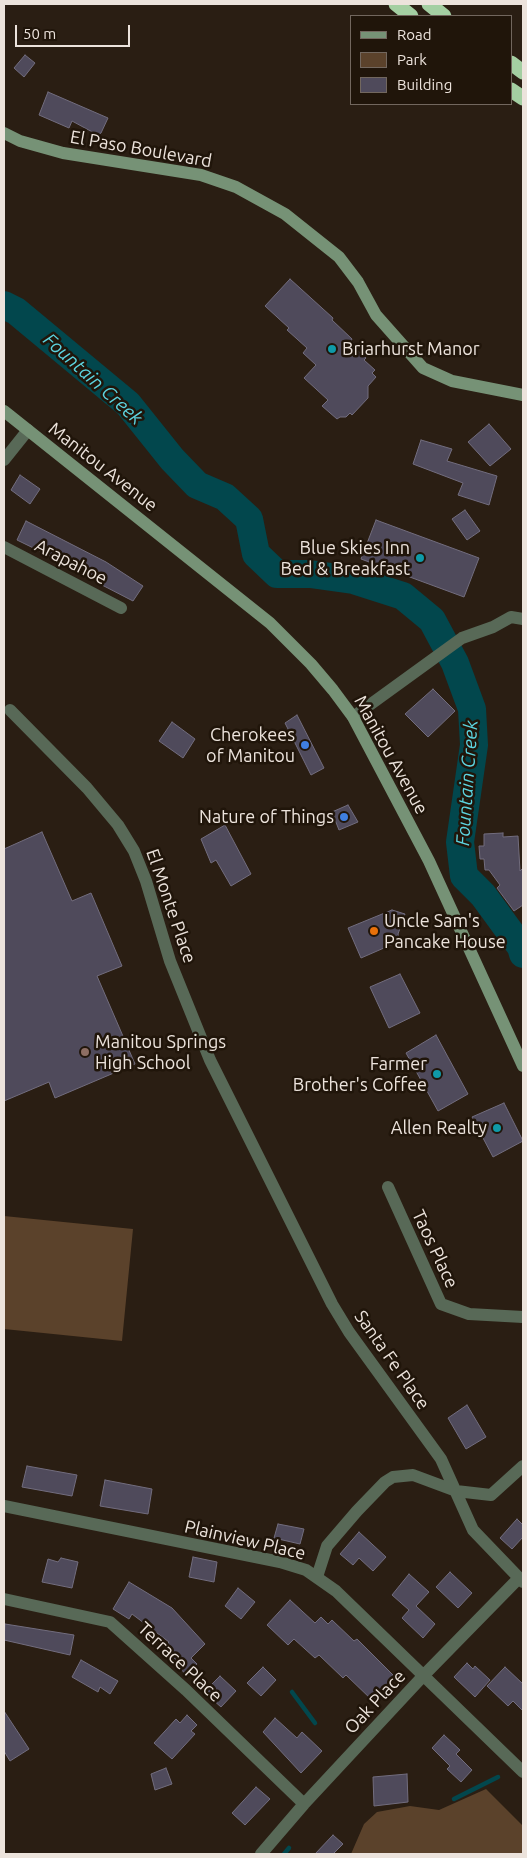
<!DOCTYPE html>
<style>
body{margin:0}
#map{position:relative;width:527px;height:1858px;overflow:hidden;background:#2a1e13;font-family:Ubuntu,sans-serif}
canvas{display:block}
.frame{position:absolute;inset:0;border:5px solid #ece3dc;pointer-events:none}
.legend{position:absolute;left:350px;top:15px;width:162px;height:90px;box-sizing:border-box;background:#20150a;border:1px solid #72675e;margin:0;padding:6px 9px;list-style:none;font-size:15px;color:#ece3dc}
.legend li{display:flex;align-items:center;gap:10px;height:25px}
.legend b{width:25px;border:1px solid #72675e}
.scale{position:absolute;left:15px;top:25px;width:115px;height:22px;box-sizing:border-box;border:2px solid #ece3dc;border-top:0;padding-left:6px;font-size:15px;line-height:18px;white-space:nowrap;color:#ece3dc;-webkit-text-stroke:4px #20150a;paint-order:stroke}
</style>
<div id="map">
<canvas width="527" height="1858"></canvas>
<div class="frame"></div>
<ul class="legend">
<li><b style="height:6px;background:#769276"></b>Road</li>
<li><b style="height:14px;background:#5b422b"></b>Park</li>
<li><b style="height:14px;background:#4f4a5b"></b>Building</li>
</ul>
<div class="scale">50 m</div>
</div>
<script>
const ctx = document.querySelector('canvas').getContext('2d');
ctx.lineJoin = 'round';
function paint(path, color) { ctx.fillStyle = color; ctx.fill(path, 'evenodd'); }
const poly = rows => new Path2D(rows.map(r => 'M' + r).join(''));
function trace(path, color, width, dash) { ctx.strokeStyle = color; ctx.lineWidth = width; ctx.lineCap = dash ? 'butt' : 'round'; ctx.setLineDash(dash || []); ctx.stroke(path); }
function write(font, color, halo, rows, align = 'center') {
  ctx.font = font + ' Ubuntu,sans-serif'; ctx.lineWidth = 5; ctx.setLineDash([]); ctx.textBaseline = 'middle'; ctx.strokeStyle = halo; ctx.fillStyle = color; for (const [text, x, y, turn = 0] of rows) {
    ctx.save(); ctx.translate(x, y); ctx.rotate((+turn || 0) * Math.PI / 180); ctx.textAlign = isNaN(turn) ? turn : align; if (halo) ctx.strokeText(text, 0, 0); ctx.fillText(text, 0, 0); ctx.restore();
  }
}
paint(poly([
 [4,1216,133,1229,122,1341,4,1329],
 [486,1789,523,1826,523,1854,351,1854,364,1824,377,1812,410,1806,439,1810]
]), '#5b422b');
trace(poly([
 [292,1692,315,1723],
 [454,1799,498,1777],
 [284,1854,289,1848]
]), '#02474d', 4.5);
trace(poly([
 [4,305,16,311,128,404,172,459,197,485,225,497,249,519,256,554,277,574,310,574,353,580,403,596,432,620,455,663,472,709,474,745,460,842,464,876,483,895,521,947,523,954]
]), '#02474d', 28);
const building = poly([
 [25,55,35,63,24,77,14,68,25,55],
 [48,92,108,118,101,133,98,135,72,121,69,128,39,115,48,92],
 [290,279,333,318,332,320,352,339,351,341,359,348,357,350,366,358,364,360,375,370,372,373,376,377,368,386,368,398,352,415,350,413,346,417,340,417,337,419,322,406,328,400,304,378,316,365,303,353,307,348,287,330,289,328,265,306,290,279],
 [489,424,511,449,490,466,468,442,489,424],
 [421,440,452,449,447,461,497,476,489,505,458,495,463,483,413,464,421,440],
 [20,475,40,489,30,504,11,490,20,475],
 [465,510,480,531,467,540,452,519,465,510],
 [376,520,479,558,464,597,361,559,376,520],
 [26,521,106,562,143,586,133,601,102,585,103,582,17,540,26,521],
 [433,689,455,711,428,737,405,714,433,689],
 [297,715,324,768,311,775,285,723,297,715],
 [172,722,195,739,183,758,159,741,172,722],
 [348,805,358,822,339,830,332,812,348,805],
 [225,825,251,874,231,886,216,860,211,863,201,839,225,825],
 [42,832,72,901,91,893,122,966,97,976,135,1064,55,1098,49,1082,4,1101,4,849,42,832],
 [503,833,503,837,518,836,520,871,523,868,523,905,514,911,497,888,500,885,489,870,485,870,484,859,480,859,479,846,484,846,484,834,503,833],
 [392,910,405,914,398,934,400,941,361,958,348,928,392,910],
 [400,974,420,1013,389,1028,370,987,400,974],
 [436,1035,468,1094,438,1111,406,1053,436,1035],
 [504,1103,523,1141,493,1157,472,1117,504,1103],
 [467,1405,486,1437,466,1449,448,1418,467,1405],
 [27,1466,77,1475,72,1496,22,1487,27,1466],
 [105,1480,152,1489,148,1514,100,1506,105,1480],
 [517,1519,523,1525,523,1537,512,1549,500,1538,517,1519],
 [278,1524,304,1529,300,1544,274,1538,278,1524],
 [359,1532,386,1557,373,1571,359,1558,353,1565,340,1554,359,1532],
 [193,1557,217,1562,214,1582,189,1577,193,1557],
 [61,1558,78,1562,72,1588,42,1582,48,1559,58,1562,61,1558],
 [450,1572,472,1593,458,1608,436,1587,450,1572],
 [409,1574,429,1592,416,1606,435,1624,423,1638,402,1618,409,1610,392,1595,409,1574],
 [129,1582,172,1608,205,1644,191,1658,197,1664,187,1675,177,1666,179,1663,164,1647,169,1642,132,1614,129,1619,113,1609,129,1582],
 [238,1588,255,1602,241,1619,225,1606,238,1588],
 [290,1600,315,1623,321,1617,328,1624,332,1620,354,1641,357,1639,395,1677,373,1701,346,1675,343,1678,319,1655,315,1658,294,1639,288,1645,267,1625,290,1600],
 [5,1624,74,1635,70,1655,4,1640,5,1624],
 [81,1660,118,1681,110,1694,100,1687,98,1692,72,1677,81,1660],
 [467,1663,473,1669,475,1666,490,1680,475,1697,454,1677,467,1663],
 [263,1667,276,1680,261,1696,247,1683,263,1667],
 [505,1667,523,1684,523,1711,513,1701,508,1706,487,1686,505,1667],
 [220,1676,236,1691,221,1707,204,1692,220,1676],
 [4,1711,29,1749,10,1761,4,1751,4,1711],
 [187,1715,197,1725,191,1731,195,1734,172,1759,154,1743,176,1719,180,1723,187,1715],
 [275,1718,297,1738,302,1732,322,1751,301,1773,263,1732,275,1718],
 [444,1735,460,1750,456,1754,472,1770,461,1782,447,1769,450,1766,432,1748,444,1735],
 [166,1768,172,1784,155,1790,151,1774,166,1768],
 [407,1774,408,1802,374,1806,373,1777,407,1774],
 [256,1787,270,1799,245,1825,232,1813,256,1787],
 [333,1835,343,1844,333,1854,315,1854,333,1835]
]);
paint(building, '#4f4a5b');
trace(building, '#726d7e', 1);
trace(poly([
 [4,460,28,430],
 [4,547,121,608],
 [10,710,87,788,118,825,134,851,146,881,170,961,210,1060,332,1304,349,1332,441,1459,473,1530,523,1582],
 [353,717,462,638,493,627,511,617,523,619],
 [388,1187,441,1304,469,1314,523,1317],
 [4,1506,280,1562,306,1570,336,1591,523,1772],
 [317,1577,327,1546,357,1511,385,1482,393,1477,413,1475,456,1491,491,1495,523,1466],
 [4,1599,110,1622,186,1690,304,1804],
 [261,1854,304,1804,424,1675,519,1578]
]), '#586957', 12);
trace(poly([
 [4,133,20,141,63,153,201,175,236,187,285,214,339,257,358,282,376,315,423,368,452,381,523,395],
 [4,411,270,623,311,664,333,690,353,717,429,861,523,1066]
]), '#769276', 12);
trace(poly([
 [396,4,411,16],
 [429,4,444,16],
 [511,63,523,72],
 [511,90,523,98]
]), '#a4cfa2', 15);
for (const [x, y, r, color] of [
 [332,349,5,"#0f9aa8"],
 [420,558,5,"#0f9aa8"],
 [305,745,5,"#3f7fe0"],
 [344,817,5,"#3f7fe0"],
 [374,931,5,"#e8710a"],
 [85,1052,5,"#8d6e63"],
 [437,1074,5,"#0f9aa8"],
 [497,1128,5,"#0f9aa8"]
]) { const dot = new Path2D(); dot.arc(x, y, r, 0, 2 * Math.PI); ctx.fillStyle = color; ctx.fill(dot); trace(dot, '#20150a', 2); }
write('18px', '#ece3dc', '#20150a', [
 ["El Paso Boulevard",141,149,10],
 ["Manitou Avenue",103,467,38],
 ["Arapahoe",71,562,27],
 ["Manitou Avenue",391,755,61],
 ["El Monte Place",171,906,71],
 ["Taos Place",435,1249,65],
 ["Santa Fe Place",392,1360,55],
 ["Plainview Place",245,1540,13],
 ["Terrace Place",180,1662,43],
 ["Oak Place",375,1702,-47]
]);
write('18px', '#ece3dc', '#20150a', [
 ["Briarhurst Manor",342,349,"left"],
 ["Blue Skies Inn",410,548],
 ["Bed & Breakfast",410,569],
 ["Cherokees",295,735],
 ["of Manitou",295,756],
 ["Nature of Things",334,817],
 ["Uncle Sam's",384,921,"left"],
 ["Pancake House",384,942,"left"],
 ["Manitou Springs",95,1042,"left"],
 ["High School",95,1063,"left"],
 ["Farmer",427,1064],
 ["Brother's Coffee",427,1085],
 ["Allen Realty",487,1128]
], 'right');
write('italic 19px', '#5cd3df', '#20150a', [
 ["Fountain Creek",93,379,42],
 ["Fountain Creek",467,783,-86]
]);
</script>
